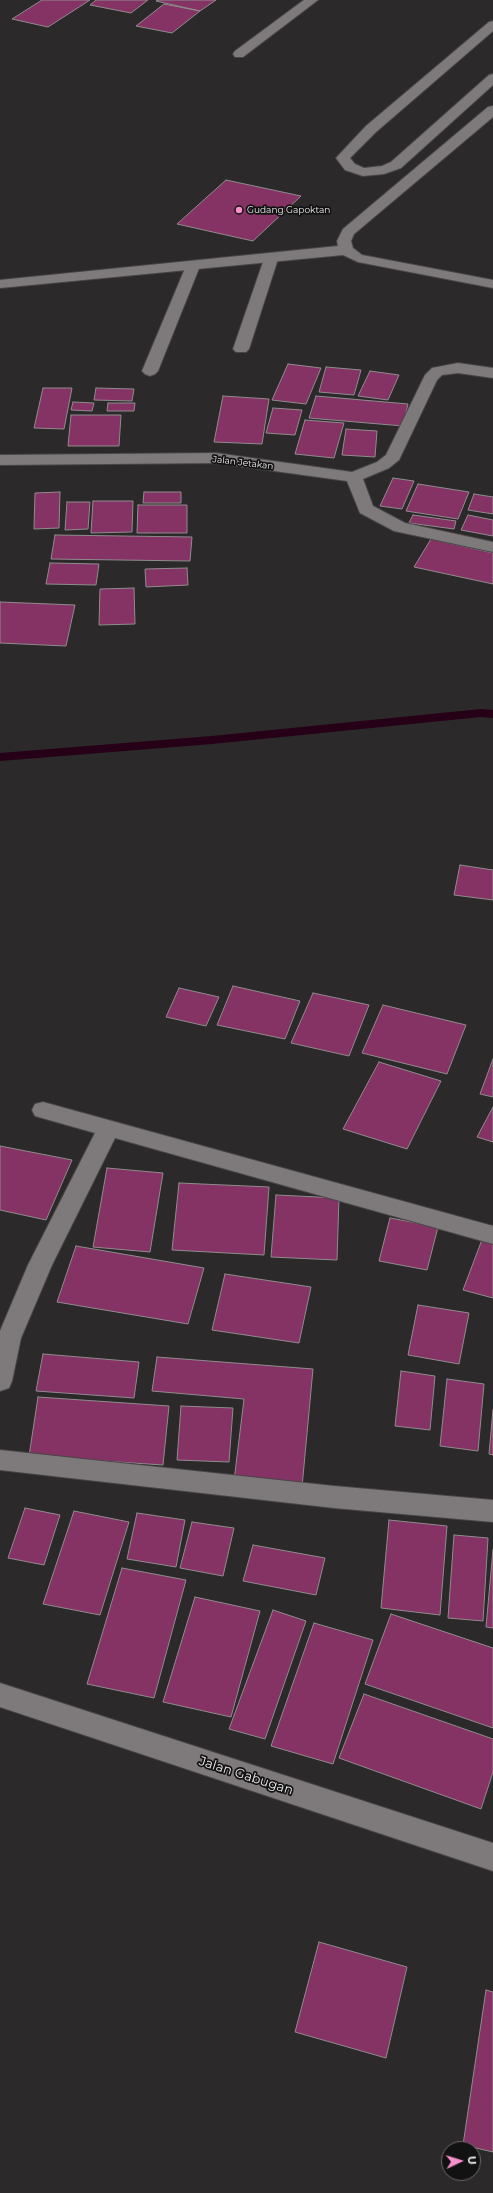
<!DOCTYPE html>
<style>
body{margin:0}
#map{position:relative;width:493px;height:2193px;overflow:hidden;background:#2c292a;font-family:Montserrat,sans-serif}
canvas{display:block}
.north{position:absolute;left:441px;top:2141px;width:40px;height:40px;box-sizing:border-box;background:#131213;border:1px solid #6a696a;border-radius:50%;rotate:86deg;font-size:11px;font-weight:700;line-height:16px;text-align:center;color:#edebec}
.north::after{content:'';display:block;margin:auto;width:14px;height:18px;background:#f890cb;clip-path:polygon(50% 0,100% 100%,50% 72%,0 100%)}
</style>
<div id="map">
<canvas width="493" height="2193"></canvas>
<div class="north">U</div>
</div>
<script>
const ctx = document.querySelector('canvas').getContext('2d');
ctx.lineJoin = 'round';
const poly = rows => new Path2D(rows.map(r => 'M' + r).join(''));
function paint(path, color) { ctx.fillStyle = color; ctx.fill(path, 'evenodd'); }
function trace(path, color, width, dash) { ctx.strokeStyle = color; ctx.lineWidth = width; ctx.lineCap = dash ? 'butt' : 'round'; ctx.setLineDash(dash || []); ctx.stroke(path); }
function write(font, color, halo, rows, align = 'center') {
  ctx.font = font + ' Montserrat,sans-serif'; ctx.lineWidth = 3.5; ctx.setLineDash([]); ctx.textBaseline = 'middle'; ctx.strokeStyle = halo; ctx.fillStyle = color; for (const [text, x, y, turn = 0] of rows) {
    ctx.save(); ctx.translate(x, y); ctx.rotate((+turn || 0) * Math.PI / 180); ctx.textAlign = isNaN(turn) ? turn : align; if (halo) ctx.strokeText(text, 0, 0); ctx.fillText(text, 0, 0); ctx.restore();
  }
}
paint(poly([
 [481,709,493,710,493,718,481,717,212,744,0,761,0,753,212,736,481,709]
]), '#250017');
const building = poly([
 [42,0,90,0,48,27,12,19,42,0],
 [96,0,148,0,131,13,90,5,96,0],
 [158,0,216,0,200,11,156,1,158,0],
 [164,4,200,11,172,33,136,26,164,4],
 [226,180,301,196,253,241,177,224,226,180],
 [288,364,321,368,306,404,272,400,288,364],
 [326,367,361,370,354,395,319,392,326,367],
 [370,371,399,375,388,400,358,396,370,371],
 [43,388,72,388,64,429,34,428,43,388],
 [96,388,134,389,132,401,94,400,96,388],
 [223,396,269,399,262,444,214,442,223,396],
 [316,396,408,404,403,426,309,418,316,396],
 [73,402,94,403,92,411,71,410,73,402],
 [108,403,135,403,134,411,107,411,108,403],
 [273,408,302,410,295,435,266,433,273,408],
 [71,415,121,415,119,446,68,446,71,415],
 [305,420,344,423,334,458,295,454,305,420],
 [346,429,377,431,375,457,342,455,346,429],
 [393,478,414,481,402,509,380,506,393,478],
 [418,484,469,492,458,519,406,511,418,484],
 [60,492,59,528,34,529,35,493,60,492],
 [144,492,181,492,181,503,143,503,144,492],
 [474,494,493,497,493,514,468,510,474,494],
 [93,501,133,501,132,532,91,533,93,501],
 [67,502,90,502,88,529,65,530,67,502],
 [138,505,187,505,187,533,137,533,138,505],
 [413,515,456,521,454,529,409,523,413,515],
 [468,515,493,520,493,536,461,530,468,515],
 [55,535,192,537,190,561,51,559,55,535],
 [431,539,493,553,493,584,414,567,431,539],
 [50,563,99,564,96,585,46,584,50,563],
 [187,568,188,585,146,587,145,569,187,568],
 [134,588,135,624,99,625,100,589,134,588],
 [0,602,75,605,66,646,0,643,0,602],
 [460,865,493,870,493,900,454,895,460,865],
 [233,986,300,1001,285,1039,217,1025,233,986],
 [179,988,219,997,206,1026,166,1017,179,988],
 [313,993,369,1005,349,1056,291,1043,313,993],
 [383,1005,466,1025,447,1074,362,1053,383,1005],
 [493,1059,493,1097,480,1094,493,1059],
 [379,1062,441,1081,407,1149,343,1129,379,1062],
 [493,1107,493,1142,477,1137,493,1107],
 [0,1146,72,1160,46,1220,0,1210,0,1146],
 [107,1168,163,1173,150,1252,93,1247,107,1168],
 [179,1183,269,1187,264,1255,172,1250,179,1183],
 [276,1195,339,1198,337,1260,271,1257,276,1195],
 [390,1218,438,1227,427,1270,379,1261,390,1218],
 [483,1237,493,1240,493,1298,463,1290,483,1237],
 [76,1246,204,1268,188,1324,57,1302,76,1246],
 [225,1274,311,1287,299,1343,212,1330,225,1274],
 [418,1305,469,1313,459,1364,408,1355,418,1305],
 [43,1354,139,1362,134,1398,36,1391,43,1354],
 [157,1357,313,1369,302,1487,234,1481,244,1399,152,1391,157,1357],
 [401,1371,435,1376,430,1430,395,1426,401,1371],
 [447,1379,484,1384,478,1451,440,1446,447,1379],
 [38,1397,169,1406,163,1465,29,1456,38,1397],
 [181,1406,233,1408,229,1462,177,1460,181,1406],
 [493,1410,493,1455,489,1454,493,1410],
 [25,1508,60,1515,44,1565,8,1558,25,1508],
 [74,1511,129,1522,100,1615,43,1604,74,1511],
 [137,1513,185,1520,176,1567,127,1559,137,1513],
 [389,1520,447,1526,440,1615,381,1608,389,1520],
 [192,1522,234,1528,223,1576,180,1568,192,1522],
 [454,1535,488,1538,483,1621,448,1618,454,1535],
 [253,1545,325,1558,316,1595,243,1581,253,1545],
 [493,1550,493,1628,486,1627,493,1550],
 [122,1568,186,1580,154,1698,87,1684,122,1568],
 [195,1597,260,1611,231,1717,163,1702,195,1597],
 [273,1610,306,1621,265,1739,229,1729,273,1610],
 [391,1614,493,1648,493,1728,365,1684,391,1614],
 [314,1623,373,1640,333,1764,271,1746,314,1623],
 [364,1694,493,1739,493,1772,481,1809,339,1758,364,1694],
 [319,1942,407,1967,386,2058,295,2032,319,1942],
 [486,1990,493,1992,493,2152,463,2145,486,1990]
]);
paint(building, '#853265');
trace(building, '#908c8e', 1);
const lane = poly([
 [271,255,278,259,249,349,246,352,236,352,233,349,264,259,271,255],
 [193,262,200,266,158,371,155,374,150,376,145,374,142,371,186,266,193,262]
]);
const street = poly([
 [304,0,318,0,243,57,235,57,233,54,235,51,304,0],
 [493,21,493,31,376,132,350,158,355,164,364,168,382,166,391,162,489,75,493,74,493,85,401,168,384,174,363,176,345,170,336,158,366,126,489,22,493,21],
 [493,106,493,117,354,234,351,241,353,248,362,255,493,280,493,288,358,262,343,255,0,288,0,280,338,246,337,241,343,229,488,107,493,106],
 [458,363,493,368,493,378,458,373,442,375,437,380,399,460,389,468,363,479,373,506,405,523,493,542,493,552,394,531,360,513,347,481,216,463,0,465,0,455,216,453,352,472,377,462,386,455,425,375,432,368,458,363],
 [43,1102,493,1226,493,1244,115,1138,52,1265,21,1338,12,1381,9,1388,0,1391,0,1331,28,1265,95,1133,35,1116,32,1110,35,1104,43,1102],
 [0,1450,334,1486,493,1500,493,1522,334,1508,0,1470,0,1450],
 [0,1683,493,1843,493,1871,0,1707,0,1683]
]);
trace(lane, '#484647', 2);
trace(street, '#484647', 2);
paint(lane, '#7e7a7c');
paint(street, '#7e7a7c');
for (const [x, y, r, color] of [
 [239,210,4,"#f890cb"]
]) { const dot = new Path2D(); dot.arc(x, y, r, 0, 2 * Math.PI); ctx.fillStyle = color; ctx.fill(dot); trace(dot, '#131213', 1.5); }
write('9px', '#edebec', '#131213', [
 ["Gudang Gapoktan",247,210]
], 'left');
write('9px', '#edebec', '#131213', [
 ["Jalan Jetakan",243,463,7]
]);
write('13px', '#edebec', '#131213', [
 ["Jalan Gabugan",246,1776,18]
]);
</script>
